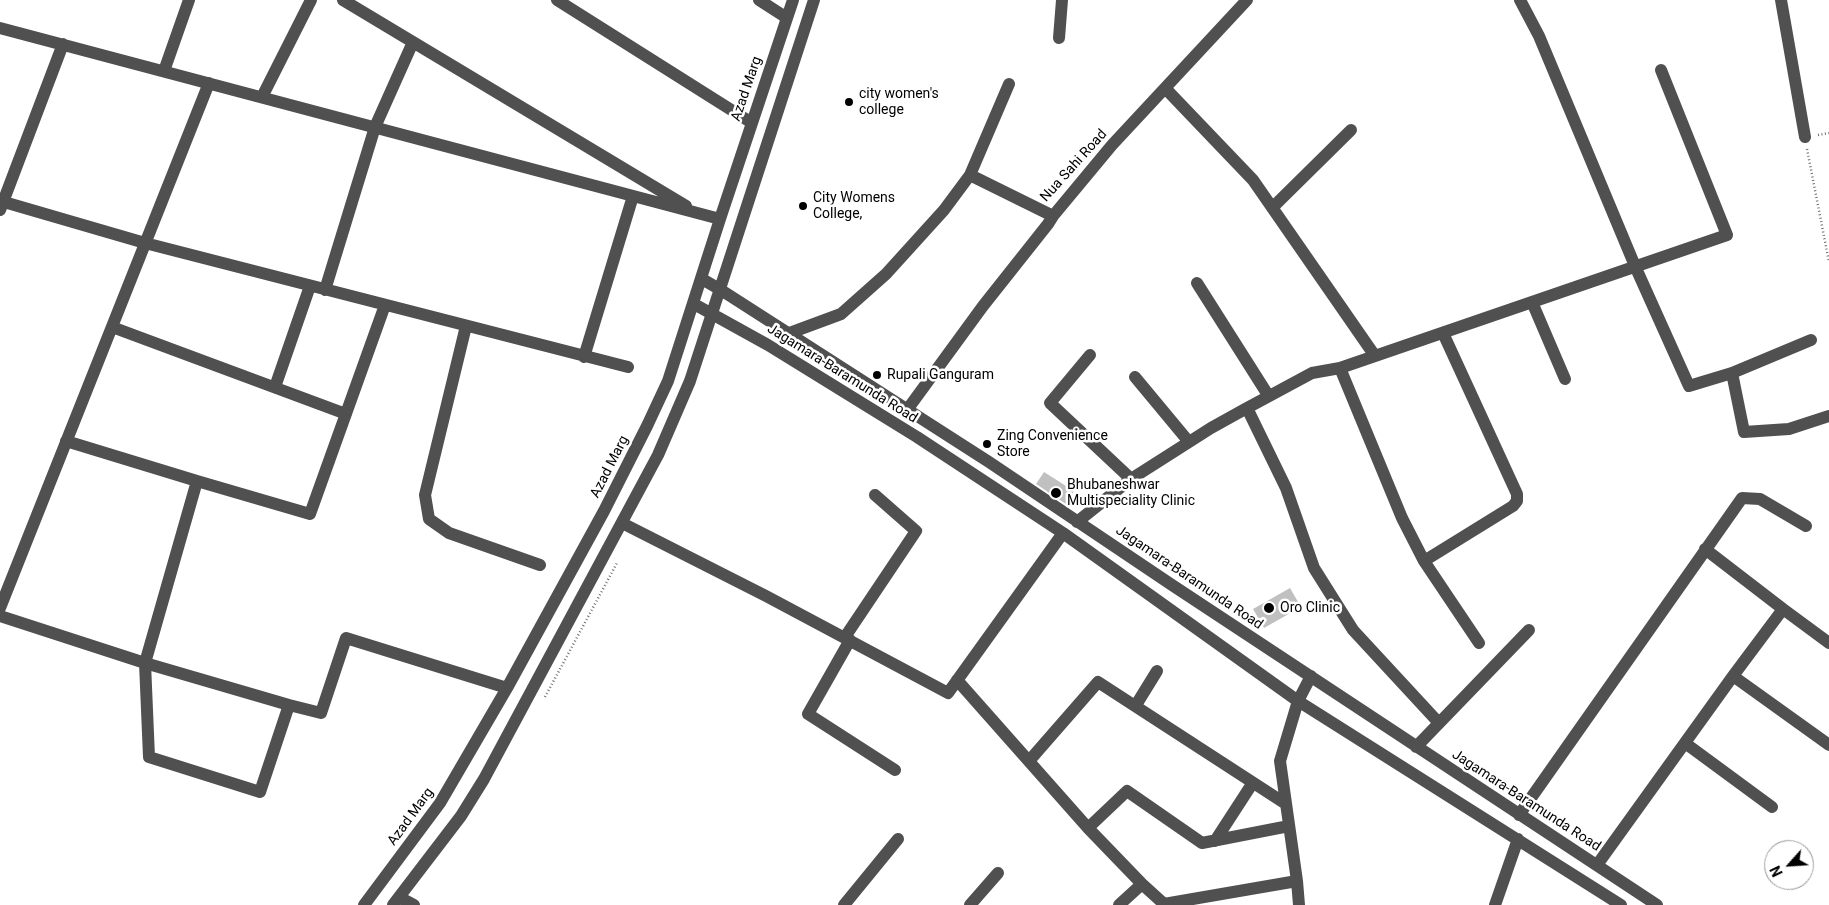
<!DOCTYPE html>
<style>
body{margin:0}
#map{position:relative;width:1829px;height:905px;overflow:hidden;background:#fff;font-family:Roboto,sans-serif}
canvas{display:block}
.north{position:absolute;left:1764px;top:840px;width:50px;height:50px;box-sizing:border-box;background:#fff;border:1px solid #999;border-radius:50%;rotate:244deg;font-size:14px;font-weight:700;line-height:20px;text-align:center;color:#000}
.north::after{content:'';display:block;margin:auto;width:18px;height:22px;background:#000;clip-path:polygon(50% 0,100% 100%,50% 72%,0 100%)}
</style>
<div id="map">
<canvas width="1829" height="905"></canvas>
<div class="north">N</div>
</div>
<script>
const ctx = document.querySelector('canvas').getContext('2d');
ctx.lineJoin = 'round';
function paint(path, color) { ctx.fillStyle = color; ctx.fill(path, 'evenodd'); }
const poly = rows => new Path2D(rows.map(r => 'M' + r).join(''));
function trace(path, color, width, dash) { ctx.strokeStyle = color; ctx.lineWidth = width; ctx.lineCap = dash ? 'butt' : 'round'; ctx.setLineDash(dash || []); ctx.stroke(path); }
function write(font, color, halo, rows, align = 'center') {
  ctx.font = font + ' Roboto,sans-serif'; ctx.lineWidth = 5; ctx.setLineDash([]); ctx.textBaseline = 'middle'; ctx.strokeStyle = halo; ctx.fillStyle = color; for (const [text, x, y, turn = 0] of rows) {
    ctx.save(); ctx.translate(x, y); ctx.rotate((+turn || 0) * Math.PI / 180); ctx.textAlign = isNaN(turn) ? turn : align; if (halo) ctx.strokeText(text, 0, 0); ctx.fillText(text, 0, 0); ctx.restore();
  }
}
paint(poly([
 [1044,472,1074,491,1066,504,1036,484],
 [1290,588,1301,607,1264,628,1253,609]
]), '#c0c0c0');
trace(poly([
 [1818,135,1829,133],
 [1807,149,1829,262],
 [545,697,617,563]
]), '#727272', 2.5, [1, 2.5]);
trace(poly([
 [343,0,686,206],
 [557,0,752,123],
 [759,0,787,18],
 [1520,0,1539,36,1635,266,1689,386,1732,373,1744,432,1789,429,1829,416],
 [1781,0,1805,137],
 [0,28,720,219],
 [1059,38,1062,0],
 [164,71,189,0],
 [1165,88,1253,180,1375,356],
 [262,97,311,0],
 [970,175,1009,84],
 [4,202,145,243,628,367],
 [1273,207,1351,130],
 [0,210,63,44],
 [702,279,721,290,989,462,1172,585,1657,905],
 [1197,283,1268,395],
 [325,290,375,127,413,42],
 [1532,302,1565,379],
 [694,304,768,345,917,437,1063,533,1298,701,1621,905],
 [466,326,425,495,429,519,449,533,540,565],
 [112,327,346,414],
 [787,334,841,314,886,274,944,210,970,175,1053,216,1112,145,1247,0],
 [1090,355,1050,403,1131,479],
 [584,357,633,196],
 [1340,368,1402,518,1424,561,1479,643],
 [1732,373,1811,340],
 [1135,377,1189,442],
 [275,387,310,286],
 [907,410,983,306,1048,224,1053,216],
 [66,441,197,481,145,663,289,705],
 [197,481,310,514,385,305],
 [1077,522,1131,479,1211,428,1247,408],
 [622,523,766,596,948,693,1063,533],
 [1424,561,1513,506,1517,501,1517,494,1443,333],
 [0,608,209,83],
 [1783,609,1829,643],
 [0,616,145,663,149,757,260,792,289,705,321,713,346,638,507,688],
 [845,637,916,531,875,495],
 [850,640,808,714,895,770],
 [1733,676,1829,745],
 [957,680,1088,828,1142,884,1164,904,1297,881,1280,761,1298,701,1311,676],
 [1136,705,1157,671],
 [1439,723,1353,630,1314,568,1286,488,1247,408,1312,373,1340,368,1727,235,1661,70],
 [1685,743,1772,807],
 [1416,747,1529,630],
 [1029,761,1098,682,1286,804],
 [1519,815,1742,498,1760,499,1806,526],
 [1088,828,1127,791,1202,843,1289,826],
 [1215,841,1252,784],
 [1597,865,1733,676,1783,609,1705,549],
 [1297,881,1299,905],
 [399,897,414,905],
 [364,905,440,803,507,688,604,511,647,426,668,381,720,219,793,0],
 [393,905,461,816,484,779,658,455,690,381,814,0],
 [844,905,898,839],
 [970,905,998,873],
 [1119,905,1142,884],
 [1495,905,1518,839]
]), '#505050', 12);
for (const [x, y, r, color] of [
 [849,102,5,"#000"],
 [803,206,5,"#000"],
 [877,375,5,"#000"],
 [987,444,5,"#000"],
 [1056,493,6,"#000"],
 [1269,608,6,"#000"]
]) { const dot = new Path2D(); dot.arc(x, y, r, 0, 2 * Math.PI); ctx.fillStyle = color; ctx.fill(dot); trace(dot, '#fff', 2); }
write('14px', '#000', '#fff', [
 ["Azad Marg",747,89,-71],
 ["Nua Sahi Road",1074,166,-48],
 ["Jagamara-Baramunda Road",842,374,32],
 ["Azad Marg",610,467,-63],
 ["Jagamara-Baramunda Road",1189,578,34],
 ["Jagamara-Baramunda Road",1526,801,33],
 ["Azad Marg",411,817,-54]
]);
write('14px', '#000', '#fff', [
 ["city women's",859,94],
 ["college",859,110],
 ["City Womens",813,198],
 ["College,",813,214],
 ["Rupali Ganguram",887,375],
 ["Zing Convenience",997,436],
 ["Store",997,452],
 ["Bhubaneshwar",1067,485],
 ["Multispeciality Clinic",1067,501],
 ["Oro Clinic",1280,608]
], 'left');
</script>
